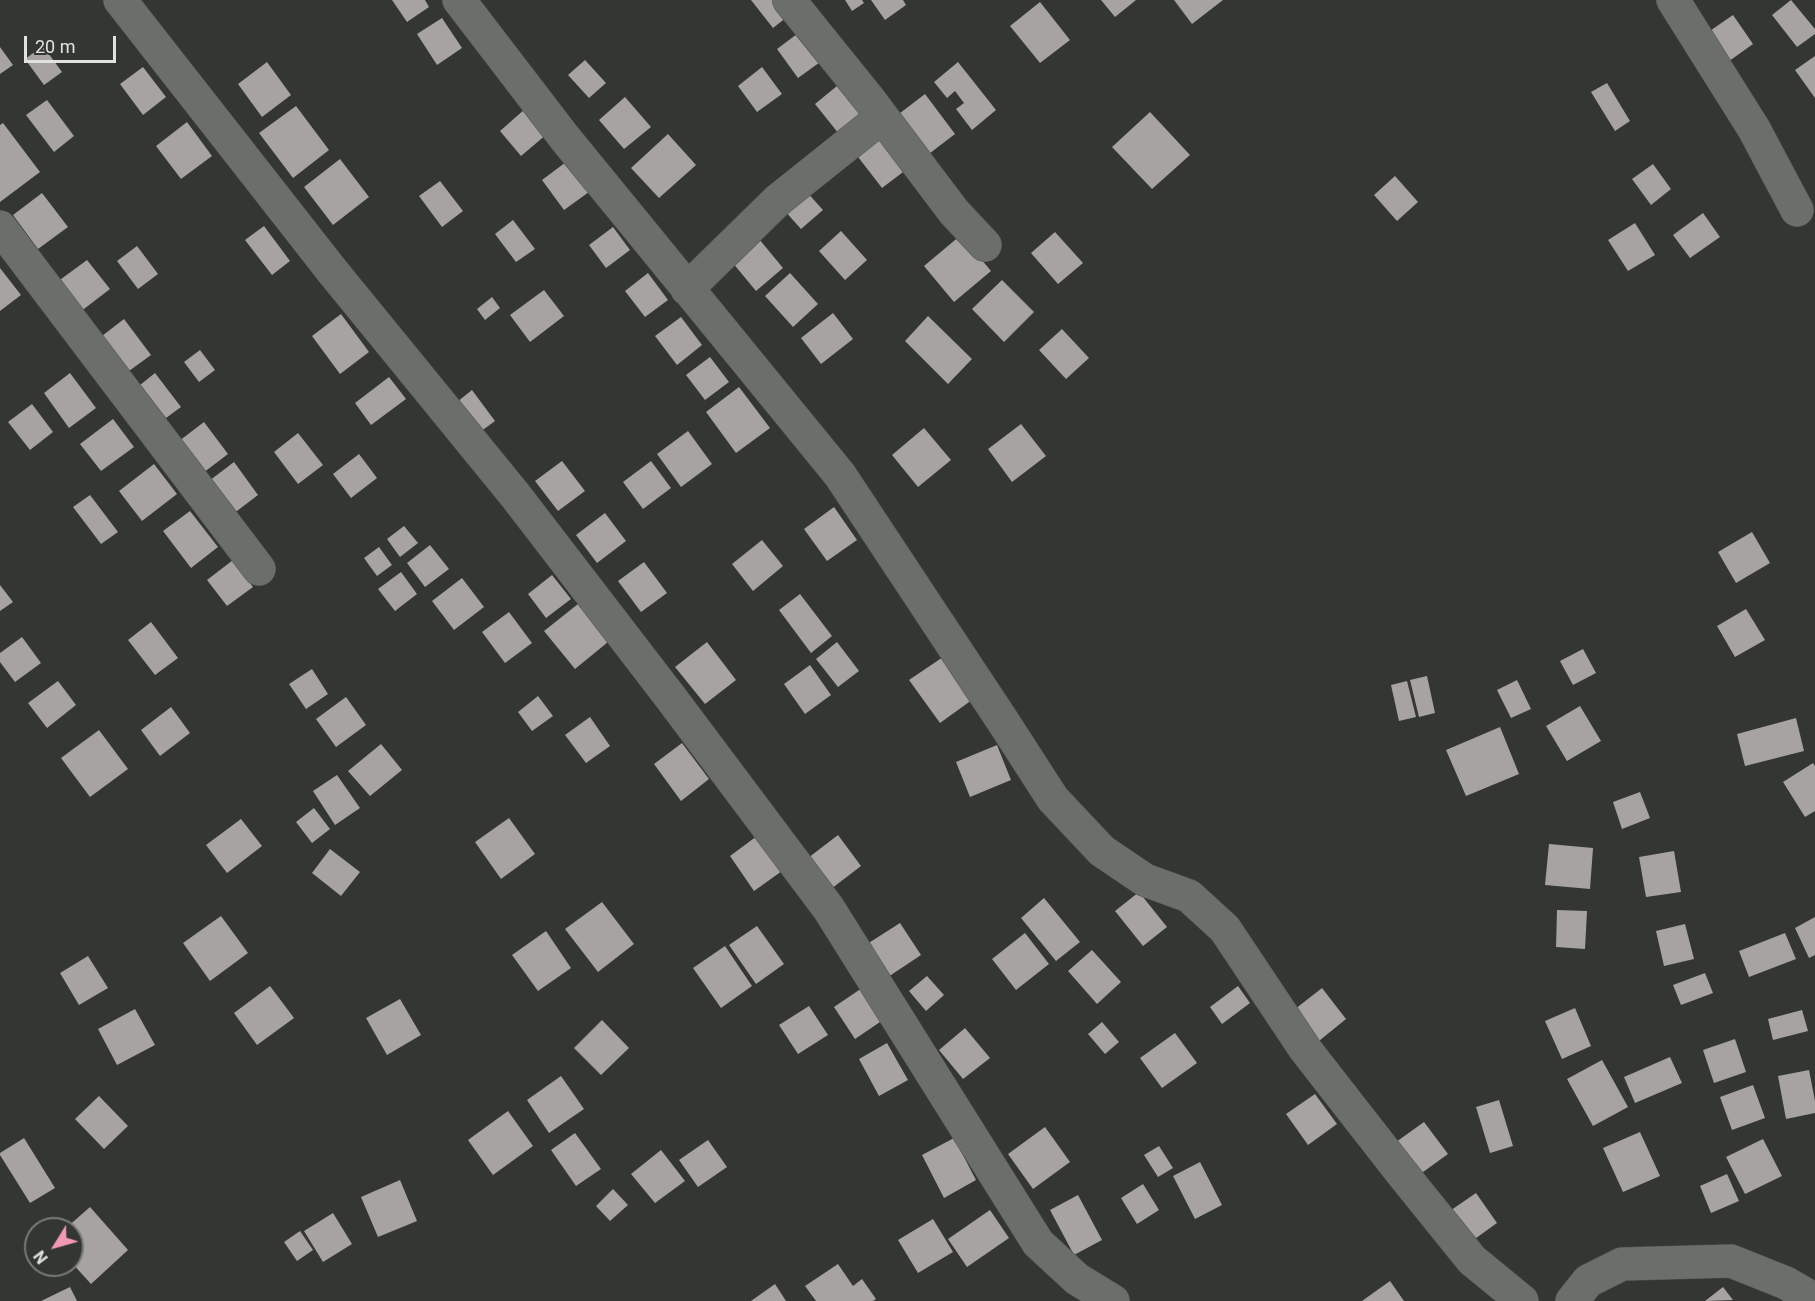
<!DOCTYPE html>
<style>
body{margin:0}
#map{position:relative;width:1815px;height:1301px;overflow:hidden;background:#343634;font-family:Roboto,sans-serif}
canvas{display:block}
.north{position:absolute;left:24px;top:1217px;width:60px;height:60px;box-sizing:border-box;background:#343634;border:2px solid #797b79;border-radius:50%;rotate:233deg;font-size:16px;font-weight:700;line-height:24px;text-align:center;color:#e1e3e1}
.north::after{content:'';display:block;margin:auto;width:21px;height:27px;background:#f19ab2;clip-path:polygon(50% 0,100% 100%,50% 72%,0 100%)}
.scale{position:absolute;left:24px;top:36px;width:92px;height:27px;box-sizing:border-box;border:3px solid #e1e3e1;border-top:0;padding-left:8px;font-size:18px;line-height:21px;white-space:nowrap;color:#e1e3e1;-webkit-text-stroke:4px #343634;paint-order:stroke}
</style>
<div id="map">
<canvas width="1815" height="1301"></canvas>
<div class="north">N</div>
<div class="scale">20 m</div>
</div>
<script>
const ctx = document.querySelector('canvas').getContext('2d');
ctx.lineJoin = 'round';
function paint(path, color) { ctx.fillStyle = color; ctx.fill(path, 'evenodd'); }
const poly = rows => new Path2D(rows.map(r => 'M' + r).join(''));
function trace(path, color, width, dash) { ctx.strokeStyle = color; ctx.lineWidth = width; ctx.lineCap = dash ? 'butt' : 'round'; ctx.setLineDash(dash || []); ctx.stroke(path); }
paint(poly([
 [392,0,425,0,429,7,407,22],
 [751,0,782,0,792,13,773,28],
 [845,0,862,0,864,3,852,11],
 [871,0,903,0,906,5,885,20],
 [1101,0,1136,0,1115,17],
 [1174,0,1223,0,1192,24],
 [1791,0,1815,29,1815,34,1797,47,1772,15],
 [1040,2,1070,40,1040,63,1010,26],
 [1733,15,1753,44,1725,64,1704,35],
 [442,18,462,48,437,65,417,34],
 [801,31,823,60,798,78,777,49],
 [43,46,62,72,44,85,25,59],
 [0,47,13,65,0,74],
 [1815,56,1815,98,1795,70],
 [585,60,606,83,589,98,568,75],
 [267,62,291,95,262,117,238,84],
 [958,62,996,110,972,130,956,109,964,103,955,91,947,98,934,82],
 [143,67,166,97,143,115,120,84],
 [762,67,782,94,757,112,738,86],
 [843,81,871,115,843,139,815,104],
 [1607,83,1630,121,1615,131,1591,92],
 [925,94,955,134,921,160,891,120],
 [625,97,651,127,624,149,599,120],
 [47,100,74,136,54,152,26,115],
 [296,106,329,150,293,178,259,133],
 [525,109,547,134,521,156,500,131],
 [1150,112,1190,155,1152,189,1112,147],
 [187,122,212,156,181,179,156,146],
 [3,123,40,172,0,202,0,125],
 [884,130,911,166,882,188,855,153],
 [668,134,696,165,659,198,631,168],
 [340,159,369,197,333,225,304,187],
 [566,162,589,192,564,210,542,180],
 [1653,164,1671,189,1651,205,1632,179],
 [1395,176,1418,202,1397,221,1374,195],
 [440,181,463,211,442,227,419,196],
 [805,190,823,210,801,229,784,210],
 [42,193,68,227,38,249,13,215],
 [1703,213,1720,237,1690,258,1673,235],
 [513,220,535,249,516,262,495,234],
 [1635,223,1655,255,1628,271,1608,240],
 [264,226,290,261,272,275,245,240],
 [613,227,630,250,606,268,589,245],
 [841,231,867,260,845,280,819,251],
 [1055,232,1083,263,1058,284,1031,253],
 [961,235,991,271,954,302,924,266],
 [759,239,783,268,756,291,732,262],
 [137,246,158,274,138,289,117,261],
 [87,260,110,289,80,312,57,282],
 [0,268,21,295,0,311],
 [648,273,668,300,645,317,625,291],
 [790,273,818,304,793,327,765,296],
 [1002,280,1034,312,1004,342,972,309],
 [544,290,564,316,530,342,510,315],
 [492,297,500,308,485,320,477,309],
 [833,313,853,339,821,364,801,338],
 [341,314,369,352,340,374,312,336],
 [928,316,972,359,948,384,905,341],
 [681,317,702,345,677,365,655,336],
 [124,319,151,355,129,371,102,336],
 [1062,329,1089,358,1066,379,1039,350],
 [200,350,215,370,199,382,184,362],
 [710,357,729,382,705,400,686,375],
 [70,373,96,408,69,428,44,393],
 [155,373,181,407,166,418,140,385],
 [389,377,406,399,371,425,355,403],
 [739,387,770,428,736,453,706,412],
 [472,390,495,421,480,432,457,402],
 [32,404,53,432,30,450,8,422],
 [113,419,134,447,101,471,80,444],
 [204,422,228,454,203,473,179,441],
 [1021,424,1046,456,1012,482,988,449],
 [924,428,951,460,918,487,892,455],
 [688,431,712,464,681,487,657,454],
 [298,433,323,465,298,484,274,452],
 [359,454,377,478,351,498,333,474],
 [562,461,585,491,558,511,535,481],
 [651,461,671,488,643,509,623,482],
 [234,462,258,495,233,514,209,481],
 [154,464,177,494,142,521,119,491],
 [90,495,118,532,101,544,73,507],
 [834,507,857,540,827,561,804,529],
 [190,511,218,547,191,568,163,531],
 [605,513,626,541,597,563,576,535],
 [404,526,418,543,400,557,387,539],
 [1752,532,1770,563,1736,583,1718,552],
 [762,540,783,566,753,591,732,564],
 [430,545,449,569,425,587,407,563],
 [379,547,392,565,377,576,364,558],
 [233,560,253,587,227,606,207,580],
 [644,562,667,593,641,612,618,581],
 [401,572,417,594,395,611,378,589],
 [552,575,571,599,546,618,528,594],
 [462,578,484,607,454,630,432,601],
 [0,585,13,602,0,611],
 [800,594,832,636,811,653,779,610],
 [578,604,608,642,575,669,544,631],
 [1746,609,1765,640,1735,657,1717,626],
 [509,612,532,643,505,663,482,632],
 [151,622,178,658,155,675,128,640],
 [22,637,41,663,15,682,0,662,0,653],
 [707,642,736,680,705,704,675,667],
 [837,642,859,671,838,687,816,659],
 [1583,649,1596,673,1573,685,1560,661],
 [946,655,976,697,940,723,909,680],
 [810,665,831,695,805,714,784,684],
 [312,669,328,694,306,709,289,684],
 [1427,676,1435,713,1419,717,1410,680],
 [1517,680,1531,709,1511,718,1497,690],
 [58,681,76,705,47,728,28,703],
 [1407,681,1416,717,1399,721,1391,685],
 [538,696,553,716,532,731,518,712],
 [346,697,366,725,336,747,316,719],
 [1580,706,1601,741,1567,761,1546,726],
 [171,707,190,733,160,756,141,730],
 [590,717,610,746,586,763,565,735],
 [1796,718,1804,751,1745,766,1737,734],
 [1500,727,1519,774,1466,796,1446,750],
 [99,730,128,769,90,797,61,758],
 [682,743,709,779,681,801,654,764],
 [381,744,402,770,370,796,348,771],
 [997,745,1011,780,970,797,956,762],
 [1813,763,1815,766,1815,811,1805,817,1783,782],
 [337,775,360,808,335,825,313,791],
 [1640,792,1650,818,1622,829,1613,802],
 [314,808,330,829,312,843,296,822],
 [509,818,535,854,501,879,475,842],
 [241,819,262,846,227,873,206,845],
 [838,835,861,866,831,889,808,858],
 [757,836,782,871,754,891,730,856],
 [1549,844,1593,848,1590,889,1545,885],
 [330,849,360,872,341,896,312,873],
 [1674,851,1681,892,1646,897,1639,857],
 [1139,892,1167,927,1143,946,1115,911],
 [1044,898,1080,942,1056,961,1021,918],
 [602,902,634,944,598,972,565,929],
 [1557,910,1587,911,1585,949,1556,947],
 [221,916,248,953,210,981,183,943],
 [1815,917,1815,955,1809,958,1795,928],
 [900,923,921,955,885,979,864,946],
 [1685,924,1694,959,1664,966,1656,931],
 [757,926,784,964,756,984,729,945],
 [546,931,571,968,538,991,512,955],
 [1025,933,1049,964,1016,990,992,959],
 [1785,933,1796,959,1749,977,1739,951],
 [725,946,752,986,721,1008,693,968],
 [1092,950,1121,982,1097,1004,1068,971],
 [88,956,108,988,79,1005,60,973],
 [1705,973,1713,993,1681,1005,1673,985],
 [927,976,944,995,926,1011,909,991],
 [270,986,294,1018,257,1045,234,1013],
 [1238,986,1250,1003,1222,1024,1210,1007],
 [862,988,883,1020,855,1039,834,1007],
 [1322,988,1346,1019,1314,1045,1290,1013],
 [400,999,421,1035,387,1055,366,1018],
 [809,1006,828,1035,798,1054,779,1025],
 [1575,1008,1591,1046,1562,1059,1545,1021],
 [135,1009,155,1045,117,1065,98,1029],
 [1802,1010,1808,1031,1773,1040,1768,1019],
 [602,1020,629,1048,601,1075,574,1048],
 [1102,1022,1119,1042,1105,1054,1088,1034],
 [965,1028,990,1058,963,1079,939,1050],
 [1175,1033,1197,1063,1162,1088,1140,1058],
 [1735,1039,1746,1072,1714,1083,1703,1050],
 [887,1043,908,1080,879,1096,859,1059],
 [1670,1057,1682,1083,1635,1103,1624,1077],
 [1602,1060,1628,1107,1593,1126,1567,1079],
 [1809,1070,1815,1101,1815,1113,1786,1119,1778,1076],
 [561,1076,584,1109,549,1133,527,1100],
 [1753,1085,1765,1118,1732,1130,1720,1097],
 [1315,1094,1337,1124,1308,1145,1286,1114],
 [99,1096,128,1126,104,1149,75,1119],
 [1499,1100,1513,1146,1490,1153,1476,1107],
 [508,1111,533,1146,493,1175,468,1140],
 [1424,1122,1448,1154,1412,1180,1389,1147],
 [1045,1127,1070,1162,1033,1189,1008,1154],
 [1640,1132,1660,1176,1623,1192,1603,1148],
 [575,1133,601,1169,576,1186,551,1150],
 [24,1138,55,1188,30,1203,0,1155,0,1153],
 [954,1138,976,1180,944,1198,922,1155],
 [1763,1139,1782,1176,1745,1194,1726,1157],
 [708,1140,727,1167,698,1187,679,1160],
 [1159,1146,1173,1168,1158,1177,1144,1155],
 [661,1150,685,1181,655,1203,631,1174],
 [1200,1162,1222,1205,1195,1219,1173,1176],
 [1727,1174,1739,1201,1711,1213,1700,1186],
 [400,1180,417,1221,378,1237,361,1197],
 [1143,1184,1159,1210,1137,1224,1121,1198],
 [613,1189,628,1205,610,1221,596,1206],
 [1476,1193,1497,1223,1465,1246,1444,1215],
 [1078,1195,1102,1240,1074,1255,1050,1210],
 [90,1207,128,1250,91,1284,72,1263,72,1229,65,1229],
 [990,1210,1009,1238,967,1267,948,1239],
 [333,1213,352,1244,323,1262,304,1231],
 [933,1219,953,1252,918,1273,898,1240],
 [300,1231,313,1250,297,1261,284,1242],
 [838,1264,853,1286,862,1279,876,1299,873,1301,816,1301,805,1286],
 [1390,1281,1404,1301,1362,1301],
 [775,1284,786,1301,751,1301],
 [70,1287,77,1301,41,1301],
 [1723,1287,1733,1300,1705,1301]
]), '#a7a3a3');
const minor = poly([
 [120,0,333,272,515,495,671,698,829,909,1038,1243,1077,1279,1113,1301],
 [459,0,564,137,840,475,1004,723,1053,799,1102,851,1145,880,1189,896,1225,929,1305,1049,1401,1172,1472,1260,1522,1301],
 [789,0,868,98,954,212,985,245],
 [1673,0,1754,129,1797,210],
 [0,227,259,569],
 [687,289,778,200,882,117],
 [1572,1301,1588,1281,1622,1264,1731,1261,1786,1283,1815,1300]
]);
trace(minor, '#535553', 34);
trace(minor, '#6b6e6b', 33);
</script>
